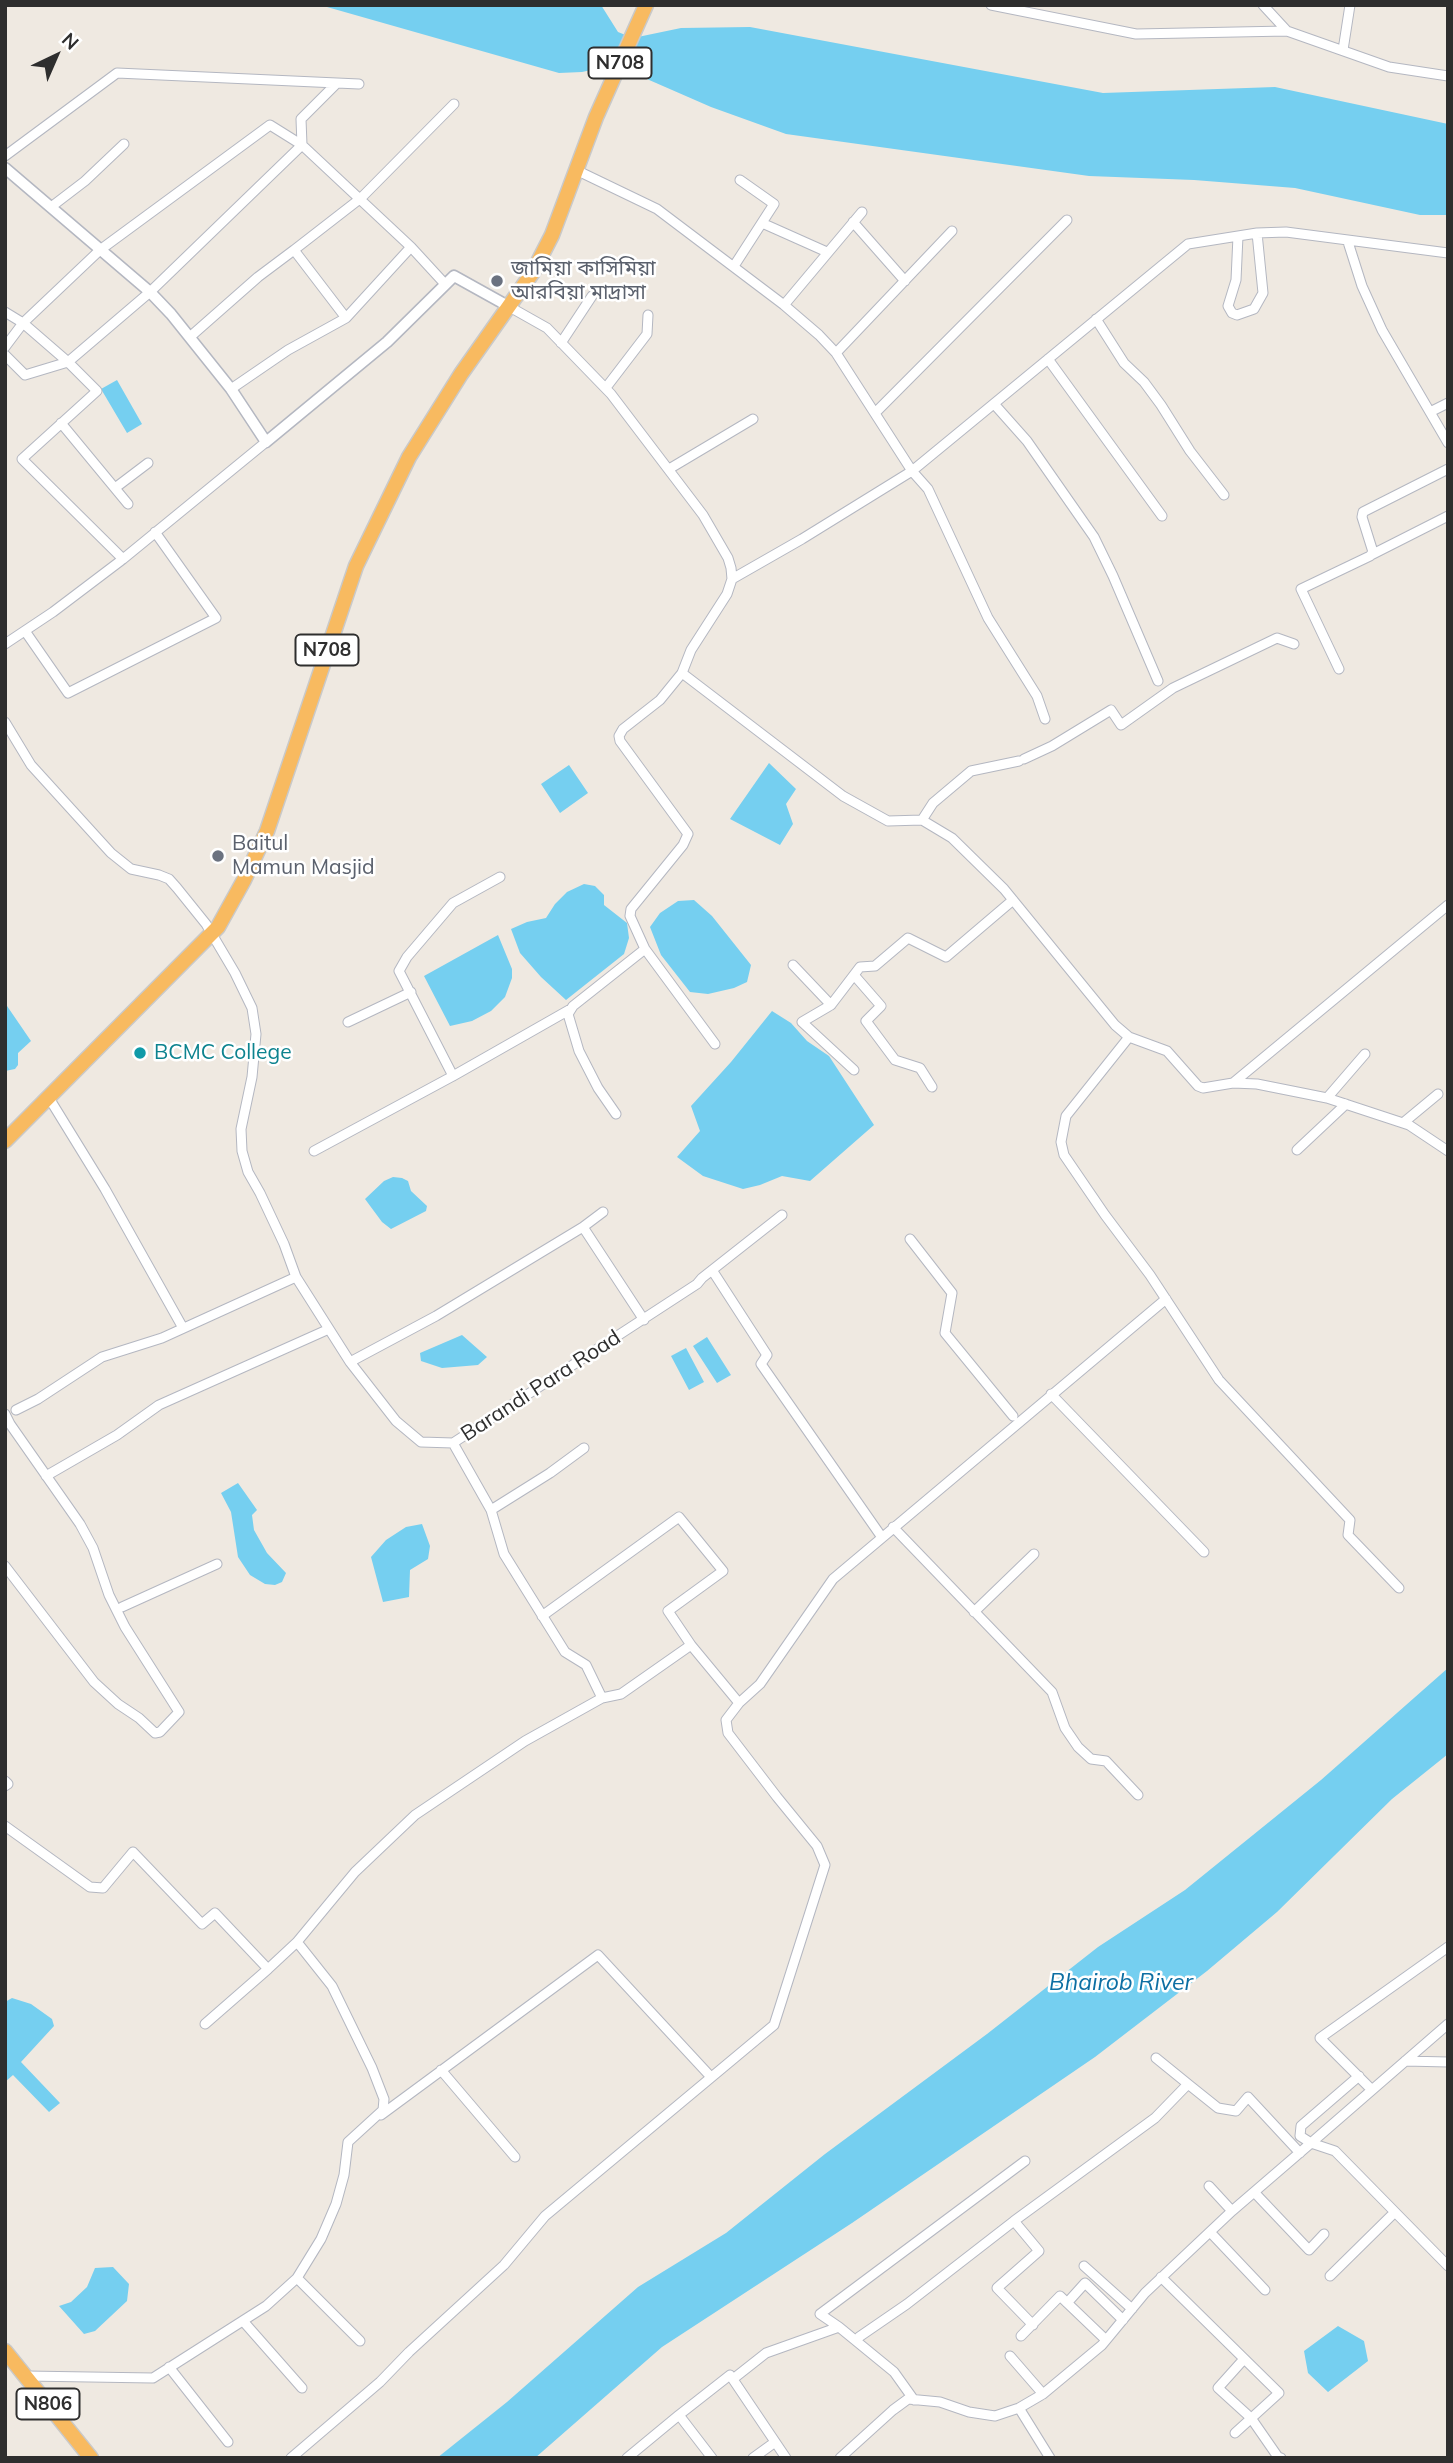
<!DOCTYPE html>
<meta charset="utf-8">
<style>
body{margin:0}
#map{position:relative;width:1453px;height:2463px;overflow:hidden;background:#efe9e1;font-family:Mulish,sans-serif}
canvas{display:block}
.frame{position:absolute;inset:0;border:7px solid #2e2e2e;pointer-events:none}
.north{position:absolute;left:21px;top:21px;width:70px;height:70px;-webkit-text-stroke:5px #fff;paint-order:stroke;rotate:44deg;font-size:19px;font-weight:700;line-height:28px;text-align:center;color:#2e2e2e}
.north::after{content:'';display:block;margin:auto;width:24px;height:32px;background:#2e2e2e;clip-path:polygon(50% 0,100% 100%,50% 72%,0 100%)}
</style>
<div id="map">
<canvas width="1453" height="2463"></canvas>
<div class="frame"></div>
<div class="north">N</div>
</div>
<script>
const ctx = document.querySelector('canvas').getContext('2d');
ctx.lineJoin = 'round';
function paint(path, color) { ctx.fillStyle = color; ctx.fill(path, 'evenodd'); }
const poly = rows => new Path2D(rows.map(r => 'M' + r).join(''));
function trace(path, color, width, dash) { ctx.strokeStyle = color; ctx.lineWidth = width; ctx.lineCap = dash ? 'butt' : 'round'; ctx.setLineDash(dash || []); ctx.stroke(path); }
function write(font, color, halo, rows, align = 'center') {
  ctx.font = font + ' Mulish,"Noto Sans Bengali",sans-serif'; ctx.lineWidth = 5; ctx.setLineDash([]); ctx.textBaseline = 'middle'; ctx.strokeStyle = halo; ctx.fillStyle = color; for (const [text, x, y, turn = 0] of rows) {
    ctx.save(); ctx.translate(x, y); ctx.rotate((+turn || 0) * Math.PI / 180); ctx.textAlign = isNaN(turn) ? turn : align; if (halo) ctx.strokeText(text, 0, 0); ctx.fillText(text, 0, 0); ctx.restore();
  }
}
paint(poly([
 [320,5,601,5,618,32,633,38,681,28,750,27,1103,93,1275,87,1448,124,1448,215,1420,215,1295,188,1194,180,1089,176,786,134,711,107,640,76,605,67,582,72,559,73],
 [117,380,142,424,127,433,101,389],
 [769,763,796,789,786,804,793,824,780,845,730,819],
 [569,765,588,793,560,813,541,784],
 [584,884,595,886,604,895,604,905,627,923,629,938,624,954,566,1000,541,977,520,953,511,929,527,922,546,918,555,904,567,892],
 [694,900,712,916,751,965,747,982,734,988,708,994,690,992,661,955,650,927,660,913,678,901],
 [498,935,512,969,512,978,505,997,491,1011,472,1021,450,1026,424,976],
 [5,1003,31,1041,18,1053,18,1065,15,1069,5,1071],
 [772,1011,791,1023,807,1041,829,1056,874,1125,810,1181,782,1176,760,1185,743,1189,703,1176,677,1157,700,1131,691,1106,731,1062],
 [393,1177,402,1178,408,1181,411,1191,427,1206,426,1211,391,1229,382,1222,365,1199,384,1181],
 [462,1335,487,1357,478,1365,442,1368,421,1361,420,1353],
 [707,1337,731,1375,717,1383,693,1346],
 [686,1348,704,1382,689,1390,671,1356],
 [238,1483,257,1510,252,1515,254,1530,267,1553,286,1573,282,1582,275,1585,265,1584,250,1575,238,1557,231,1512,221,1493],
 [422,1524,430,1546,428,1559,410,1570,409,1597,383,1602,371,1557,386,1540,406,1527],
 [1448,1668,1448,1754,1392,1799,1277,1912,1207,1971,1095,2057,852,2223,662,2347,535,2458,437,2458,507,2402,638,2287,726,2233,825,2154,987,2034,1098,1947,1185,1890,1321,1780],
 [12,1998,31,2004,52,2019,54,2026,21,2062,60,2103,49,2112,13,2075,5,2082,5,2002],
 [113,2267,129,2284,127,2301,95,2331,84,2334,59,2306,71,2302,87,2287,95,2268],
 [1338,2326,1364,2341,1368,2361,1328,2392,1308,2373,1304,2351]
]), '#75cff0');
const minor = poly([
 [991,5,1136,34,1287,31],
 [1263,5,1287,31,1389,67,1448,76],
 [1343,50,1350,5],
 [5,156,117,73,359,84],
 [576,170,657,209,784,305,819,335,836,353,912,471,928,489,988,618,1037,696,1045,719],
 [51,207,85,181,124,144],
 [853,222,905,281],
 [762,223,827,252],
 [1238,236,1236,280,1228,306,1232,313,1237,315,1254,309,1263,293,1257,233],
 [1348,242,1362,286,1382,330,1448,443],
 [294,250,361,198,454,104],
 [734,266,774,204,740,180],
 [784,305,862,212],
 [508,306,547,328,611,394,703,515,728,558,731,568,732,579,727,594,691,650,682,673,660,700,623,729,619,736,620,741,688,834,683,845,631,909,630,916,645,949,715,1044],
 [5,312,23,323,68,362],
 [1096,319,1124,363,1144,382,1161,405,1190,451,1224,495],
 [191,336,258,277,294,250,346,318],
 [561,343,592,296],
 [5,347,23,323,100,250,270,125,302,145,411,247],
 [836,353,952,231],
 [5,355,25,375,68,362],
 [1048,359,1162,516],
 [608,385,647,334,648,315],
 [231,389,288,350,346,318,411,247,445,284],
 [995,405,1027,441,1094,537,1113,576,1158,681],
 [876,412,1067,220],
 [1430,412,1448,403],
 [61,423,128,504],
 [669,469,753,419],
 [115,488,148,463],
 [1371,555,1448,516],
 [123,559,22,459,97,391,68,362,150,292,302,145,301,119,337,83],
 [732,579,802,539,912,471,1188,244,1257,233,1286,232,1448,253],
 [25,631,68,693,216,618,155,532],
 [5,644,53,612,123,559,266,442],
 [1339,669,1301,589,1370,556,1373,552,1362,517,1363,512,1448,469],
 [682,673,843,796,888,821,922,820,952,838,1004,889,1115,1025,1129,1037,1167,1051,1198,1086,1203,1088,1233,1083,1257,1084,1327,1098,1409,1125,1448,1151],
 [5,722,31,765,111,853,131,869,159,875,169,879,177,888,206,924,235,973,252,1008,256,1034,252,1077,241,1129,242,1151,248,1172,260,1193,284,1244,296,1277,350,1362,396,1421,421,1442,453,1443,697,1284,702,1278,782,1215],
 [1024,759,1052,746,1111,710,1121,725,1173,688,1277,638,1294,644],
 [922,820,933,803,971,771,1019,761],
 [793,965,831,1005,860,967,875,966,908,938,946,957,1013,900],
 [854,975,881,1006,866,1021,895,1060,920,1068,932,1087],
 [831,1005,802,1022,854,1070],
 [348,1022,411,992],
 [1129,1037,1066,1116,1061,1142,1064,1155,1105,1215,1150,1275,1219,1380,1350,1520,1348,1535,1399,1588],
 [453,1076,399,971,407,957,453,903,500,877],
 [1233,1083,1448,905],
 [49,1098,105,1189,183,1328],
 [1327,1098,1365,1054],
 [616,1114,598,1088,579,1051,568,1014,573,1006,645,949],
 [1403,1123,1438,1094],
 [1297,1150,1346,1104],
 [314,1151,453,1076,569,1010],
 [583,1227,644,1320],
 [910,1239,952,1293,945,1333,1013,1416],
 [712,1270,767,1355,761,1364,881,1536],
 [350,1362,436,1316,583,1227,603,1212],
 [1051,1394,1204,1552],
 [16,1410,38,1399,102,1357,162,1338,296,1277],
 [5,1414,10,1424,80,1524,93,1548,109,1595,125,1627,179,1712,160,1732,155,1733,139,1718,118,1704,94,1682,5,1566],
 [46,1476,117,1435,159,1405,329,1329],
 [491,1510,550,1473,584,1448],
 [893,1527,1052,1692,1065,1728,1078,1747,1091,1759,1106,1761,1138,1795],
 [122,1607,217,1564],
 [974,1612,1034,1554],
 [542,1616,679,1517,723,1571,668,1611,691,1645],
 [739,1703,760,1684,833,1579,1166,1299],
 [5,1781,8,1784,5,1786],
 [5,1826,90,1887,103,1888,133,1852,202,1924,215,1913,268,1969,297,1942],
 [205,2024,268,1969],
 [1156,2058,1188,2084],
 [1405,2061,1448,2062],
 [441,2070,515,2157],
 [1359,2076,1301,2126,1300,2136,1311,2143,1448,2024],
 [1372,2090,1320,2038,1448,1947],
 [381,2115,598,1955,711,2077],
 [1209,2186,1232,2211],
 [1254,2192,1309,2250,1324,2234],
 [1014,2221,1039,2251,997,2288,1033,2325],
 [1210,2232,1265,2290],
 [1084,2266,1132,2309],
 [1330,2276,1395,2212],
 [1161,2277,1279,2393,1235,2433],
 [297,2278,360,2341],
 [1067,2303,1085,2283,1123,2320],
 [243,2321,302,2388],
 [839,2327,820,2314,1025,2161],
 [1021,2336,1060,2296,1106,2340],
 [859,2337,907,2304,1014,2221,1155,2118,1188,2084,1218,2108,1236,2111,1248,2097,1300,2153],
 [1010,2356,1043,2394],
 [1244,2359,1218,2388,1251,2418,1278,2457,1281,2458],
 [169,2367,228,2442],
 [26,2376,153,2378,266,2306,297,2278,321,2239,336,2204,344,2175,348,2142,383,2110,384,2099,372,2068,332,1986,297,1942,355,1872,415,1815,525,1741,602,1698,586,1665,565,1652,504,1554,491,1510,453,1443],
 [733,2379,766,2353,839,2327,894,2372,914,2400],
 [1019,2408,1050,2458],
 [679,2415,730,2375,786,2458],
 [291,2458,380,2382,409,2352,504,2265,545,2216,774,2025,825,1865,817,1846,777,1797,728,1733,726,1720,739,1703,691,1645,621,1694,602,1698],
 [627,2458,679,2415,712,2458],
 [753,2458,771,2445],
 [840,2458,893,2410,908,2399,940,2402,969,2412,995,2416,1019,2408,1043,2394,1102,2345,1145,2293,1232,2211,1311,2143,1335,2151,1448,2266]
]);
const tertiary = poly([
 [5,168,150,292,171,314,231,389,266,442,387,342,454,276,508,306]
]);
const trunk = poly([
 [5,1141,218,927,244,880,267,831,356,566,409,457,461,374,533,272,552,235,596,117,646,5],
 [5,2351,91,2458]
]);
trace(minor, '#b4b7c1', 11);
trace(tertiary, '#b4b7c1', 13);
trace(trunk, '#c9c9c9', 17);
trace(minor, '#fff', 9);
trace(tertiary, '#fff', 10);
trace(trunk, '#f8ba60', 14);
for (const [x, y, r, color] of [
 [497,281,7,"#6b7280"],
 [218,856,7,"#6b7280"],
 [140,1053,7,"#0f9aa8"]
]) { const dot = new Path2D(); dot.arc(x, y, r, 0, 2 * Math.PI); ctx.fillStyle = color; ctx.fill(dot); trace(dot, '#fff', 2.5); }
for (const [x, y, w] of [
 [620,63,63],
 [327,650,63],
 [48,2404,63]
]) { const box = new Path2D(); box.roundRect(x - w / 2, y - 15.5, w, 31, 5); ctx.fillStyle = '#fff'; ctx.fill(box); trace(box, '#2e2e2e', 2); }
write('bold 19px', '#2e2e2e', null, [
 ["N708",620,63],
 ["N708",327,650],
 ["N806",48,2404]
]);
write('21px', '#5b616d', '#fff', [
 ["জামিয়া কাসিমিয়া",511,269],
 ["আরবিয়া মাদ্রাসা",511,293],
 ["Baitul",232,844],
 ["Mamun Masjid",232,868]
], 'left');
write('21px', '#0d838f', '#fff', [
 ["BCMC College",154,1053]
], 'left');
write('21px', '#2e2e2e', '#fff', [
 ["Barandi Para Road",541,1386,-33]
]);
write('italic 23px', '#0d6fa3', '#fff', [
 ["Bhairob River",1121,1983]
]);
</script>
